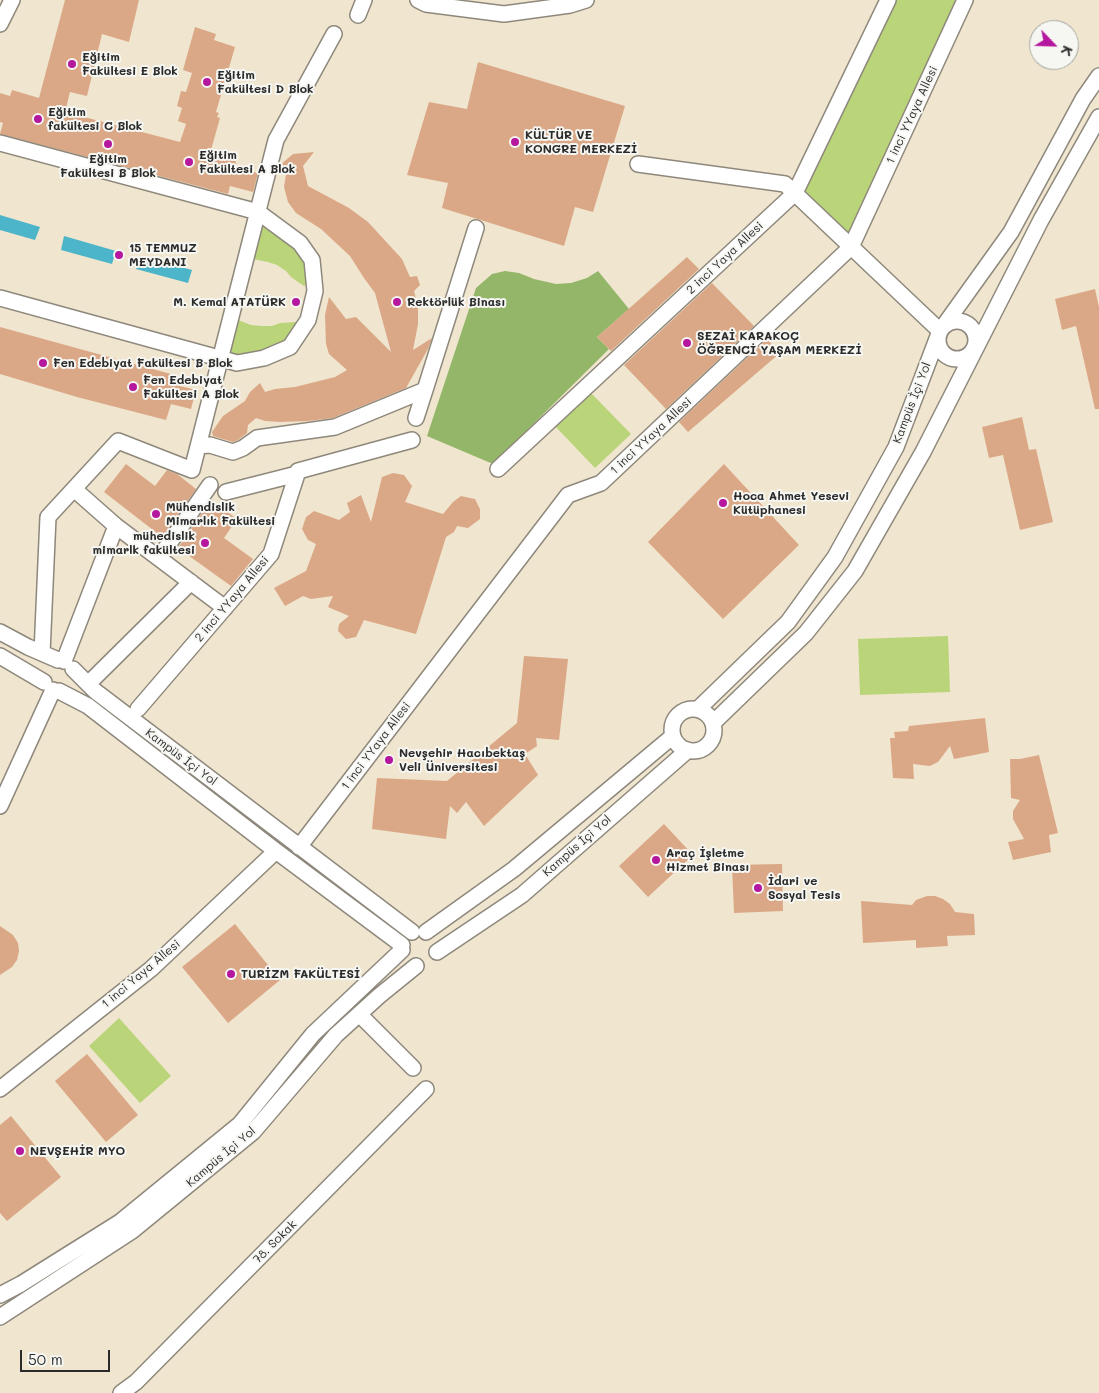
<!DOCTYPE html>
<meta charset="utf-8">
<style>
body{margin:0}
#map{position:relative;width:1099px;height:1393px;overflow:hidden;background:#f0e5ce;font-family:Mali,sans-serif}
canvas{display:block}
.north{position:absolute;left:1029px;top:20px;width:50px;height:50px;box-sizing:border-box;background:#f6f6f2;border:1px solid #a5a5a2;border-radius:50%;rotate:114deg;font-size:14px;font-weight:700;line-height:20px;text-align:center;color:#2b2b2b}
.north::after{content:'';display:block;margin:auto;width:18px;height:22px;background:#b5179e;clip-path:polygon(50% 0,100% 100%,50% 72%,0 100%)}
.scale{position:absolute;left:20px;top:1350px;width:90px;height:22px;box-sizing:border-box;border:2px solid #2b2b2b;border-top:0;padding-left:6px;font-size:15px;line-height:18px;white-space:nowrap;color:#2b2b2b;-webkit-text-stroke:4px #f6f6f2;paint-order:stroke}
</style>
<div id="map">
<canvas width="1099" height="1393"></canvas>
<div class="north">K</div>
<div class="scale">50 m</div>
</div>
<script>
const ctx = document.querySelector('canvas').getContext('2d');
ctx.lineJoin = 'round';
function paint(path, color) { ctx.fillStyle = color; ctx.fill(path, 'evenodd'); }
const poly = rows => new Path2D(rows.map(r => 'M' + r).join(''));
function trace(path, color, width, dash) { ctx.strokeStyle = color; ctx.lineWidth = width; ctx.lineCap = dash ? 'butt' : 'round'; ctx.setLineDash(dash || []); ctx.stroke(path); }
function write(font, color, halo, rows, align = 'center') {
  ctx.font = font + ' Mali,sans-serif'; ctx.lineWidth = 4; ctx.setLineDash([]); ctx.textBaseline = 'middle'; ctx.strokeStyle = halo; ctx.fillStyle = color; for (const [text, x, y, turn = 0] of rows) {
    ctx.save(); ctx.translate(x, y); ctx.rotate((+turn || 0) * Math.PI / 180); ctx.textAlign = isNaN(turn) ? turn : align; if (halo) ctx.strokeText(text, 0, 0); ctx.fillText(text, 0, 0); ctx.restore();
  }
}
paint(poly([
 [888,0,965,0,851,247,795,193],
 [263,222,304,255,311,280,304,286,291,277,286,271,277,265,268,262,253,259,250,256],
 [238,320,251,325,261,326,272,326,280,323,296,322,298,330,280,349,228,357,234,321],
 [590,392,631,434,595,468,555,426],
 [948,636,950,692,860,695,858,639],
 [119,1018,171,1076,140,1103,89,1046]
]), '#bad479');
paint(poly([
 [505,271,519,273,534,279,556,284,571,283,587,278,598,271,629,309,597,337,609,349,493,464,427,436,476,288,492,274]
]), '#93b669');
paint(poly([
 [0,215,40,227,35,240,0,230],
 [64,236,116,251,112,264,61,250],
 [140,256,192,270,188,283,136,269]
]), '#4cb5ca');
paint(poly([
 [65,0,139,0,129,42,102,34,87,96,70,92,65,112,180,142,186,124,178,121,182,108,177,106,181,91,186,92,192,73,183,70,195,27,216,34,214,40,235,47,216,112,219,113,217,117,220,118,211,150,237,156,235,167,258,173,253,192,230,186,228,194,0,134,3,123,0,122,0,93,10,96,12,90,39,98],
 [478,62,625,106,593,212,575,207,564,246,442,208,448,183,407,175,429,102,467,109],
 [314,152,303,166,308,186,349,208,368,222,402,259,410,277,417,276,420,285,414,291,418,307,418,324,413,350,432,338,428,349,406,388,333,418,308,421,280,422,265,421,256,418,248,425,247,433,238,440,233,442,213,436,212,432,223,416,245,401,250,392,260,383,265,392,275,389,295,387,335,377,347,370,329,354,326,344,325,315,329,297,346,319,356,317,391,352,375,293,364,278,350,256,321,229,296,213,288,202,284,187,287,168,280,165,293,154],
 [687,257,699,269,611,351,597,337],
 [712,283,754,326,666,409,624,365],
 [1095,289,1099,307,1099,409,1095,409,1076,326,1062,330,1055,299],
 [0,327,178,376,176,385,196,390,191,409,171,404,166,420,77,397,0,374],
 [767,339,780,353,688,432,679,422],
 [1022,417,1029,450,1036,449,1053,522,1020,530,1003,455,989,458,982,427],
 [126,464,155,486,167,470,177,474,196,489,162,537,104,492],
 [724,464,799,545,723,619,648,542],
 [393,473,404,475,412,486,405,502,443,514,453,502,461,496,475,499,480,509,480,519,468,528,457,526,454,532,446,537,416,634,364,620,356,637,346,639,338,631,339,624,349,616,328,607,333,596,311,599,303,596,285,606,274,588,306,571,316,544,308,540,302,529,306,517,314,511,339,520,350,512,347,503,361,495,371,522,382,477],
 [211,500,237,519,224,538,253,559,231,586,178,548],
 [524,656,568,659,559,740,536,738,537,746,525,754,538,775,484,826,466,802,457,813,450,806,446,839,372,829,377,778,447,781,517,723],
 [985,718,989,752,954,759,950,746,938,762,930,766,913,764,914,779,893,778,890,738,895,738,894,732,908,731,909,726],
 [1039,755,1058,833,1049,835,1051,852,1013,860,1008,842,1024,839,1013,819,1013,811,1020,800,1011,798,1010,759,1020,759],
 [664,824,693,855,648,897,619,866],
 [782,864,783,911,734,913,732,865],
 [927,896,935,896,943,899,950,904,955,912,974,914,975,935,947,936,948,946,916,948,916,940,863,943,861,901,912,905,916,900],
 [235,924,280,980,228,1023,182,967],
 [0,926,13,935,18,943,19,951,17,960,12,967,0,975],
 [87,1054,138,1115,106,1142,55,1081],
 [11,1116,61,1177,7,1221,0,1213,0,1125]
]), '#dba887');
const street = poly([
 [418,0,426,4,504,14,570,5,586,0],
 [358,15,364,0],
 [0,24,12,0],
 [0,143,258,212,300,243,312,260,315,291,308,320,290,347,264,358,237,363,0,298],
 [638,164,785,184,940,331],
 '938 340a19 19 0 1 1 38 0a19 19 0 1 1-38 0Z',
 [416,418,425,390],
 [198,446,210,445,233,452,243,448,257,438,335,427,425,390,476,228],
 [498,469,795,193,888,0],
 [74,489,116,526,225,608],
 [226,492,297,474],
 [159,558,210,485],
 [0,632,28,647,58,660],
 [42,653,48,517,118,441,192,470,276,140,334,34],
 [0,656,44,682],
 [64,661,116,526],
 [73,669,95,691,412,932],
 [88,684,191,582],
 [59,691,88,706,276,851,402,945],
 [138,709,271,554,298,471,412,440],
 [698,709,788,622,835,557,896,447,940,331,1011,232,1083,99,1099,76],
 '672 730a21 21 0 1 1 42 0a21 21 0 1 1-42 0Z',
 [713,723,806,633,855,571,923,452,1041,220,1099,117],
 [0,806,53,690],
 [299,847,568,495,601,483,851,247,965,0],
 [426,932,514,869,673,736],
 [437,952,522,895,688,750],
 [359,1014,413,1068],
 [0,1089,151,969,276,851],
 [0,1295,21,1284,120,1222,240,1124,313,1034,402,950],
 [0,1317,132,1231,253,1132,336,1035,379,996,416,966],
 [121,1393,136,1382,426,1089]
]);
trace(street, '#8e887c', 18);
trace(street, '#fff', 15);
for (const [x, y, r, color] of [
 [72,64,5,"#b5179e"],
 [207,82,5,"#b5179e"],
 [38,119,5,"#b5179e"],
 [515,142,5,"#b5179e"],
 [108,144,5,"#b5179e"],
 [189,162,5,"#b5179e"],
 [119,255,5,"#b5179e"],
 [296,302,5,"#b5179e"],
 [397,302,5,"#b5179e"],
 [687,343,5,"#b5179e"],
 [43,363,5,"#b5179e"],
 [133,387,5,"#b5179e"],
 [723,503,5,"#b5179e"],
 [156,514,5,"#b5179e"],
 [205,543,5,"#b5179e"],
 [389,760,5,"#b5179e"],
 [656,860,5,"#b5179e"],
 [758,888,5,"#b5179e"],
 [231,974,5,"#b5179e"],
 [20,1151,5,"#b5179e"]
]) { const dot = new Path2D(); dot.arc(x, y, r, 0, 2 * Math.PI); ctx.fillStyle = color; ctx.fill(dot); trace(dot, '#f6f6f2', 2); }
write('bold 12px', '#2b2b2b', '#f6f6f2', [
 ["Eğitim",82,57],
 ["Fakültesi E Blok",82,71],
 ["Eğitim",217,75],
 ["Fakültesi D Blok",217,89],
 ["Eğitim",48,112],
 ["fakültesi C Blok",48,126],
 ["KÜLTÜR VE",525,135],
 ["KONGRE MERKEZİ",525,149],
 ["Eğitim",199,155],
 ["Fakültesi A Blok",199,169],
 ["Eğitim",108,159,"center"],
 ["Fakültesi B Blok",108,173,"center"],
 ["15 TEMMUZ",129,248],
 ["MEYDANI",129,262],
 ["M. Kemal ATATÜRK",286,302,"right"],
 ["Rektörlük Binası",407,302],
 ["SEZAİ KARAKOÇ",697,336],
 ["ÖĞRENCİ YAŞAM MERKEZİ",697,350],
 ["Fen Edebiyat Fakültesi B Blok",53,363],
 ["Fen Edebiyat",143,380],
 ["Fakültesi A Blok",143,394],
 ["Hoca Ahmet Yesevi",733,496],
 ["Kütüphanesi",733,510],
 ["Mühendislik",166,507],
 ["Mimarlık Fakültesi",166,521],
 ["mühedislik",195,536,"right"],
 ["mimarlk fakültesi",195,550,"right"],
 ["Nevşehir Hacıbektaş",399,753],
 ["Veli Üniversitesi",399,767],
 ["Araç İşletme",666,853],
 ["Hizmet Binası",666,867],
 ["İdari ve",768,881],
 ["Sosyal Tesis",768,895],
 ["TURİZM FAKÜLTESİ",241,974],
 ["NEVŞEHİR MYO",30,1151]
], 'left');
write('12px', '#2b2b2b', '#f6f6f2', [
 ["1 inci YYaya Allesi",912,115,-65],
 ["2 inci Yaya Allesi",725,258,-43],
 ["Kampüs İçi Yol",912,403,-69],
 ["1 inci YYaya Allesi",651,436,-43],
 ["2 inci YYaya Allesi",232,599,-50],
 ["1 inci YYaya Allesi",376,746,-53],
 ["Kampüs İçi Yol",181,757,37],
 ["Kampüs İçi Yol",577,846,-41],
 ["1 inci Yaya Allesi",141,974,-40],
 ["Kampüs İçi Yol",221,1157,-40],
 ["78. Sokak",275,1242,-45]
]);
</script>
